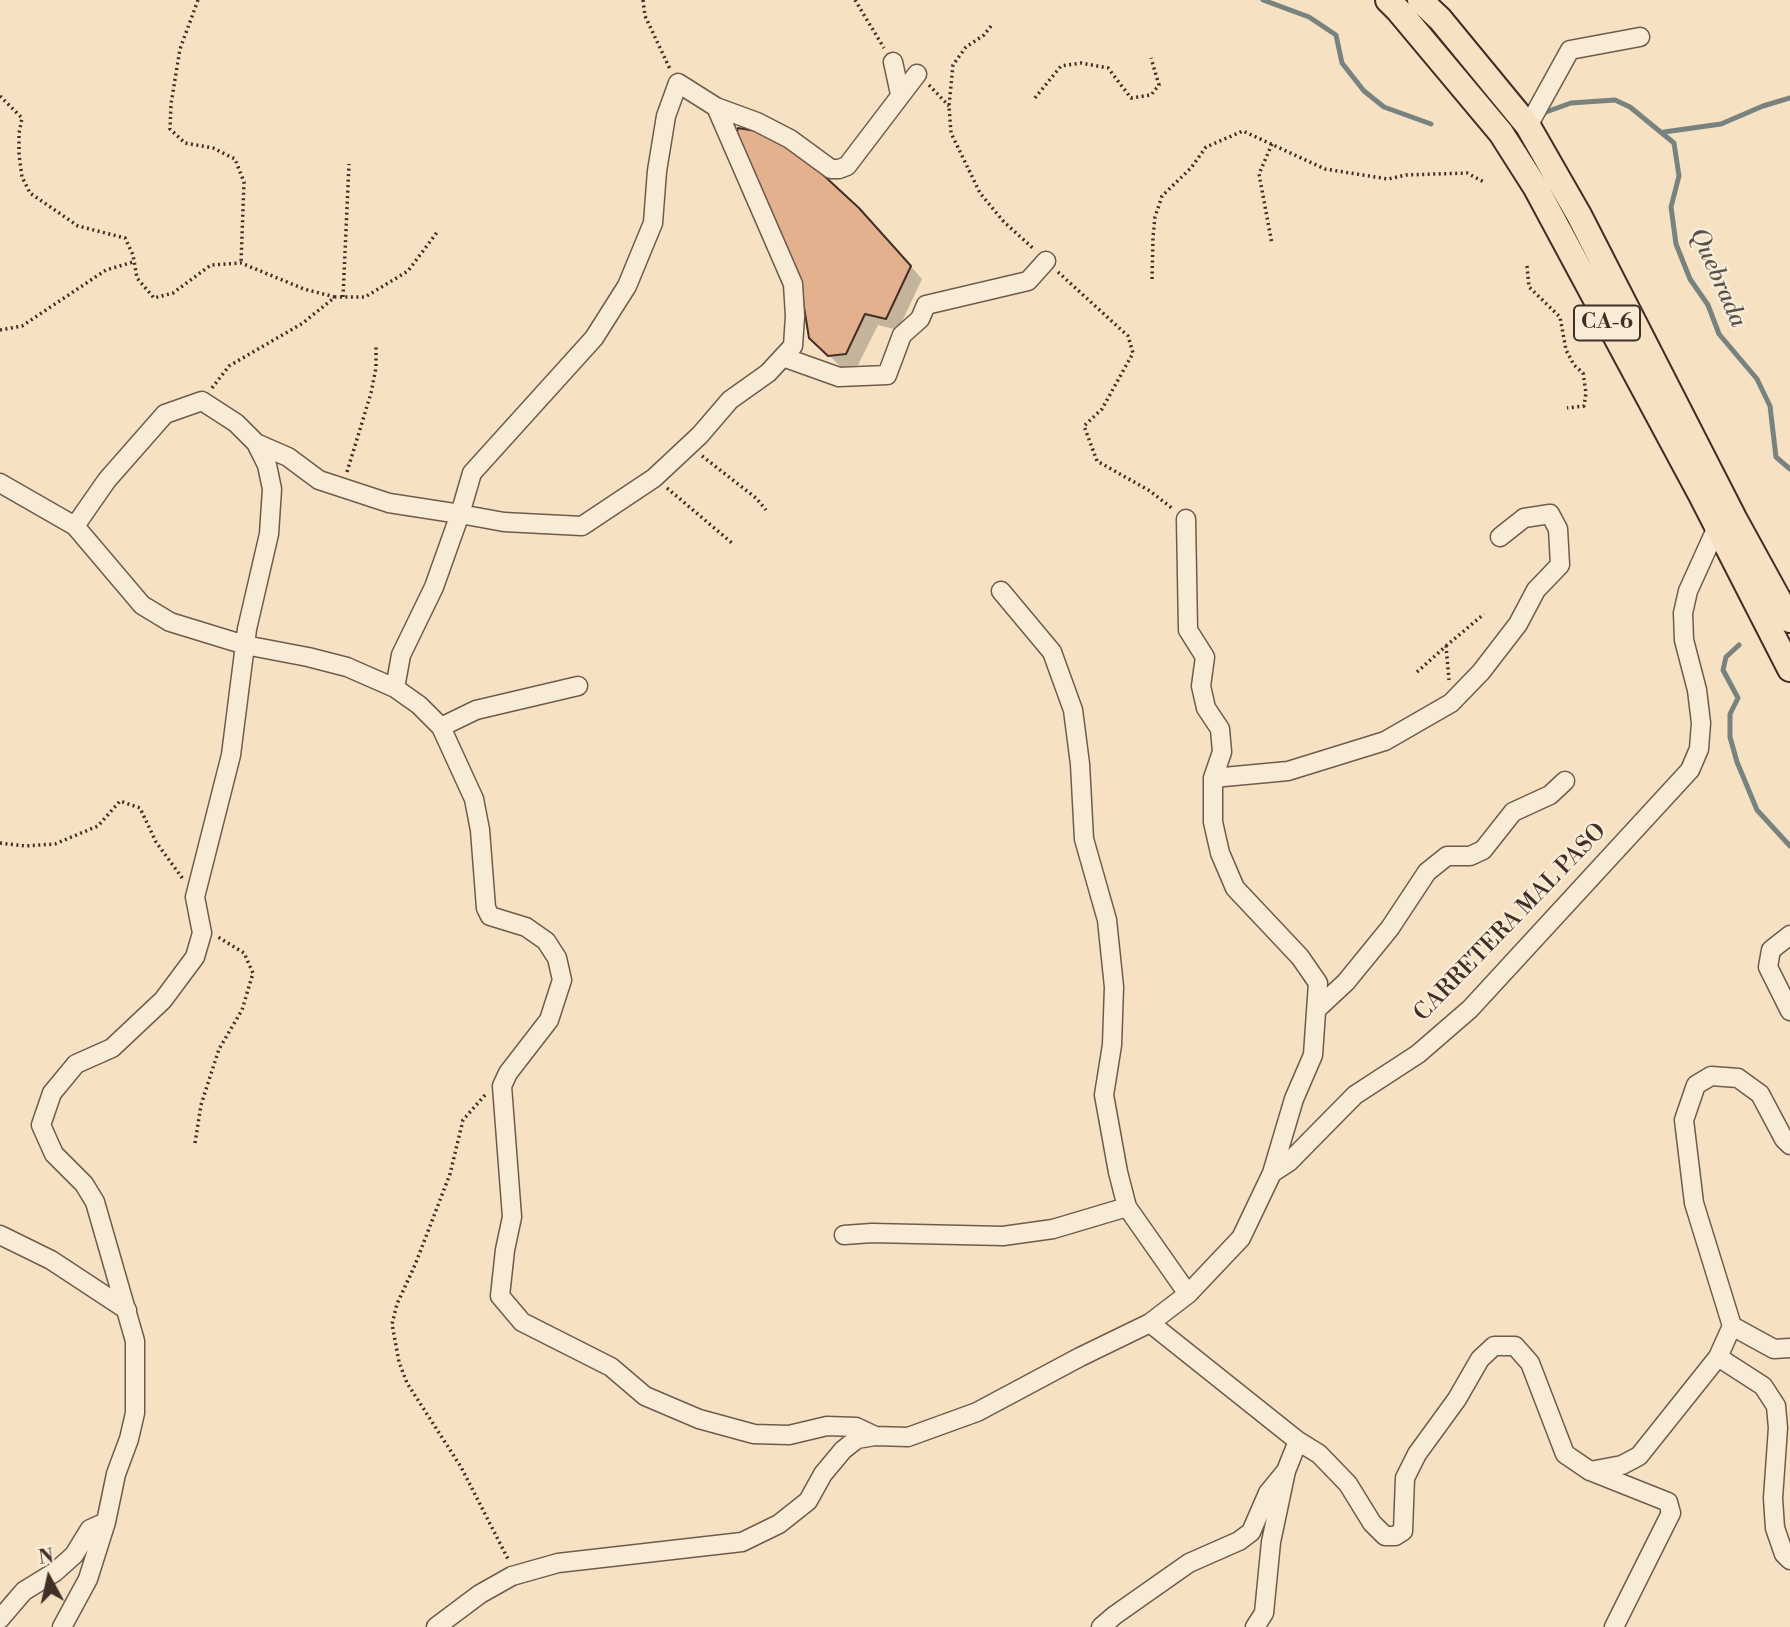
<!DOCTYPE html>
<style>
body{margin:0}
#map{position:relative;width:1790px;height:1627px;overflow:hidden;background:#f6e2c2;font-family:"Libre Bodoni",serif}
canvas{display:block}
.north{position:absolute;left:14px;top:1543px;width:70px;height:70px;-webkit-text-stroke:5px #f9ecd7;paint-order:stroke;rotate:352deg;font-size:19px;font-weight:700;line-height:28px;text-align:center;color:#402e27}
.north::after{content:'';display:block;margin:auto;width:24px;height:32px;background:#402e27;clip-path:polygon(50% 0,100% 100%,50% 72%,0 100%)}
</style>
<div id="map">
<canvas width="1790" height="1627"></canvas>
<div class="north">N</div>
</div>
<script>
const ctx = document.querySelector('canvas').getContext('2d');
ctx.lineJoin = 'round';
function paint(path, color) { ctx.fillStyle = color; ctx.fill(path, 'evenodd'); }
const poly = rows => new Path2D(rows.map(r => 'M' + r).join(''));
function trace(path, color, width, dash) { ctx.strokeStyle = color; ctx.lineWidth = width; ctx.lineCap = dash ? 'butt' : 'round'; ctx.setLineDash(dash || []); ctx.stroke(path); }
function write(font, color, halo, rows, align = 'center') {
  ctx.font = font + ' "Libre Bodoni",serif'; ctx.lineWidth = 5; ctx.setLineDash([]); ctx.textBaseline = 'middle'; ctx.strokeStyle = halo; ctx.fillStyle = color; for (const [text, x, y, turn = 0] of rows) {
    ctx.save(); ctx.translate(x, y); ctx.rotate((+turn || 0) * Math.PI / 180); ctx.textAlign = isNaN(turn) ? turn : align; if (halo) ctx.strokeText(text, 0, 0); ctx.fillText(text, 0, 0); ctx.restore();
  }
}
paint(poly([
 [872,222,922,279,898,330,878,325,858,365,842,368,811,337]
]), '#0003');
trace(poly([
 [1263,0,1309,17,1336,35,1342,63,1364,91,1384,107,1431,124],
 [1546,112,1571,103,1615,100,1630,107,1674,143,1679,176,1671,207,1676,244,1690,279,1708,305,1719,334,1757,379,1770,406,1776,457,1790,469],
 [1664,132,1721,124,1763,106,1790,98],
 [1739,645,1726,657,1723,670,1738,698,1730,714,1730,737,1737,762,1757,810,1790,846]
]), '#78837f', 5);
const building = poly([
 [738,128,780,135,859,208,911,266,886,319,865,314,846,354,828,356,809,338,799,276,734,145,738,128]
]);
paint(building, '#e4b18e');
trace(building, '#402e27', 2);
const minor = poly([
 [893,62,900,94],
 [716,107,757,122,790,139,831,169,839,169,847,166,917,74],
 [1528,126,1570,50,1640,37],
 [783,357,839,377,887,375,902,335,920,319,926,305,1028,281,1046,261],
 [0,483,75,526,142,605,170,622,245,645,308,657,347,667,395,688,419,705,441,727,474,799,480,830,486,908,490,916,526,927,546,941,557,958,562,980,549,1020,508,1073,502,1086,512,1217,505,1250,500,1296,522,1322,611,1367,645,1396,699,1419,754,1434,789,1435,827,1426,856,1427,875,1436],
 [1186,519,1188,630,1205,657,1201,686,1206,708,1220,729,1222,752,1213,778,1213,822,1220,853,1235,888,1300,957,1318,983,1313,1055,1294,1099,1272,1173],
 [75,526,107,480,165,414,202,401,236,423,256,443,288,457,319,480,389,503,460,514,504,522,582,526,654,478,700,435,730,400,768,373,793,346,795,316,793,284,716,107,678,83,666,116,657,171,653,223,627,286,594,338,472,473,460,514,434,587,401,655,395,688],
 [1001,591,1052,652,1073,710,1080,764,1084,839,1107,920,1114,987,1112,1045,1104,1095,1118,1172,1127,1207,1188,1294],
 [441,727,476,710,578,686],
 [1213,778,1288,771,1385,741,1451,703,1481,672,1518,624,1536,590,1560,565,1558,529,1550,514,1524,518,1500,537],
 [1790,935,1771,950,1768,967,1790,1011],
 [1316,1010,1346,982,1390,928,1427,872,1447,856,1470,856,1483,850,1513,812,1550,795,1565,781],
 [0,1235,51,1260,127,1310],
 [844,1235,872,1233,1003,1236,1053,1229,1127,1207],
 [1150,1323,1298,1441,1319,1454,1348,1484,1372,1523,1385,1536,1395,1536,1403,1531,1405,1478,1417,1454,1457,1399,1480,1359,1494,1346,1515,1346,1530,1363,1565,1454,1590,1471,1668,1502,1671,1513,1614,1627],
 [1732,1326,1774,1349,1790,1348],
 [1718,1357,1732,1326,1694,1203,1684,1120,1696,1085,1711,1076,1738,1078,1760,1094,1784,1139,1790,1145],
 [1590,1471,1622,1465,1639,1456,1718,1357,1763,1386,1776,1406,1778,1428,1773,1498,1775,1528,1784,1554,1790,1560],
 [0,1619,24,1591,55,1572,74,1555,90,1529,106,1522],
 [62,1627,88,1579,106,1522,116,1474,129,1439,135,1413,135,1341,95,1202,84,1184,54,1154,41,1125,52,1093,76,1064,112,1048,163,1000,195,957,202,933,195,897,231,755,247,629,269,534,272,489,267,465,256,443],
 [436,1627,480,1594,512,1576,558,1563,742,1542,779,1524,808,1501,823,1474,843,1450,857,1439,875,1436,908,1437,977,1412,1080,1357,1150,1323,1188,1294,1241,1238,1272,1173,1289,1162,1355,1095,1418,1054,1470,1009,1690,770,1699,749,1701,723,1697,690,1684,640,1683,613,1688,591,1717,527,1725,523],
 [1101,1627,1115,1615,1189,1563,1239,1541,1251,1532,1268,1493,1286,1471],
 [1255,1627,1264,1613,1271,1542,1286,1471,1298,1441]
]);
const highway = poly([
 [1388,0,1398,10,1501,133,1536,188,1701,495,1790,669],
 [1420,0,1440,19,1528,126,1579,215,1734,518,1790,620]
]);
trace(minor, '#6e5b4e', 21);
trace(highway, '#402e27', 28);
trace(poly([
 [198,0,180,49,171,104,170,129,185,143,213,148,235,159,244,182,241,263],
 [643,0,645,16,670,69],
 [855,0,884,48],
 [991,26,984,35,966,47,953,65,949,106,951,133,980,193,1004,222,1035,250],
 [929,85,949,106],
 [0,96,22,118,19,133,19,155,22,177,30,193,78,226,125,238,133,255,137,278,154,298,173,293,211,265,241,263,304,289,335,297],
 [1035,98,1061,66,1081,63,1108,68,1131,98,1151,95,1159,85,1151,58],
 [1272,144,1259,174,1272,244],
 [1527,266,1529,287,1560,317,1566,350,1574,365,1583,373,1586,393,1584,406,1567,408],
 [1058,272,1128,336,1133,353,1102,409,1084,426,1097,461,1150,491,1173,509],
 [1152,279,1153,237,1155,217,1162,196,1191,168,1206,147,1243,131,1325,169,1388,179,1406,175,1467,173,1484,182],
 [343,297,349,164],
 [0,330,22,326,106,270,133,262],
 [212,388,229,366,303,323,335,297,365,297,408,271,438,231],
 [702,456,756,498,766,510],
 [347,472,371,393,376,368,376,347],
 [667,488,732,543],
 [1446,646,1484,614],
 [1417,672,1446,646,1449,680],
 [0,843,25,846,55,844,98,826,120,801,140,808,156,842,183,879],
 [485,1095,463,1120,450,1174,415,1265,397,1304,392,1324,399,1362,407,1383,461,1467,509,1561],
 [195,1143,201,1105,219,1049,242,1010,253,973,244,953,218,937]
]), '#402e27', 3.5, [2, 3.5]);
trace(minor, '#f9ecd7', 18);
trace(highway, '#f6e2c2', 24);
for (const [x, y, w] of [
 [1607,323,66]
]) { const box = new Path2D(); box.roundRect(x - w / 2, y - 17.5, w, 35, 5); ctx.fillStyle = '#f9ecd7'; ctx.fill(box); trace(box, '#402e27', 2); }
write('bold 21px', '#402e27', null, [
 ["CA-6",1607,323]
]);
write('23px', '#402e27', '#f9ecd7', [
 ["CARRETERA MAL PASO",1511,923,-46]
]);
write('italic 24px', '#58524c', '#f9ecd7', [
 ["Quebrada",1717,278,66]
]);
</script>
